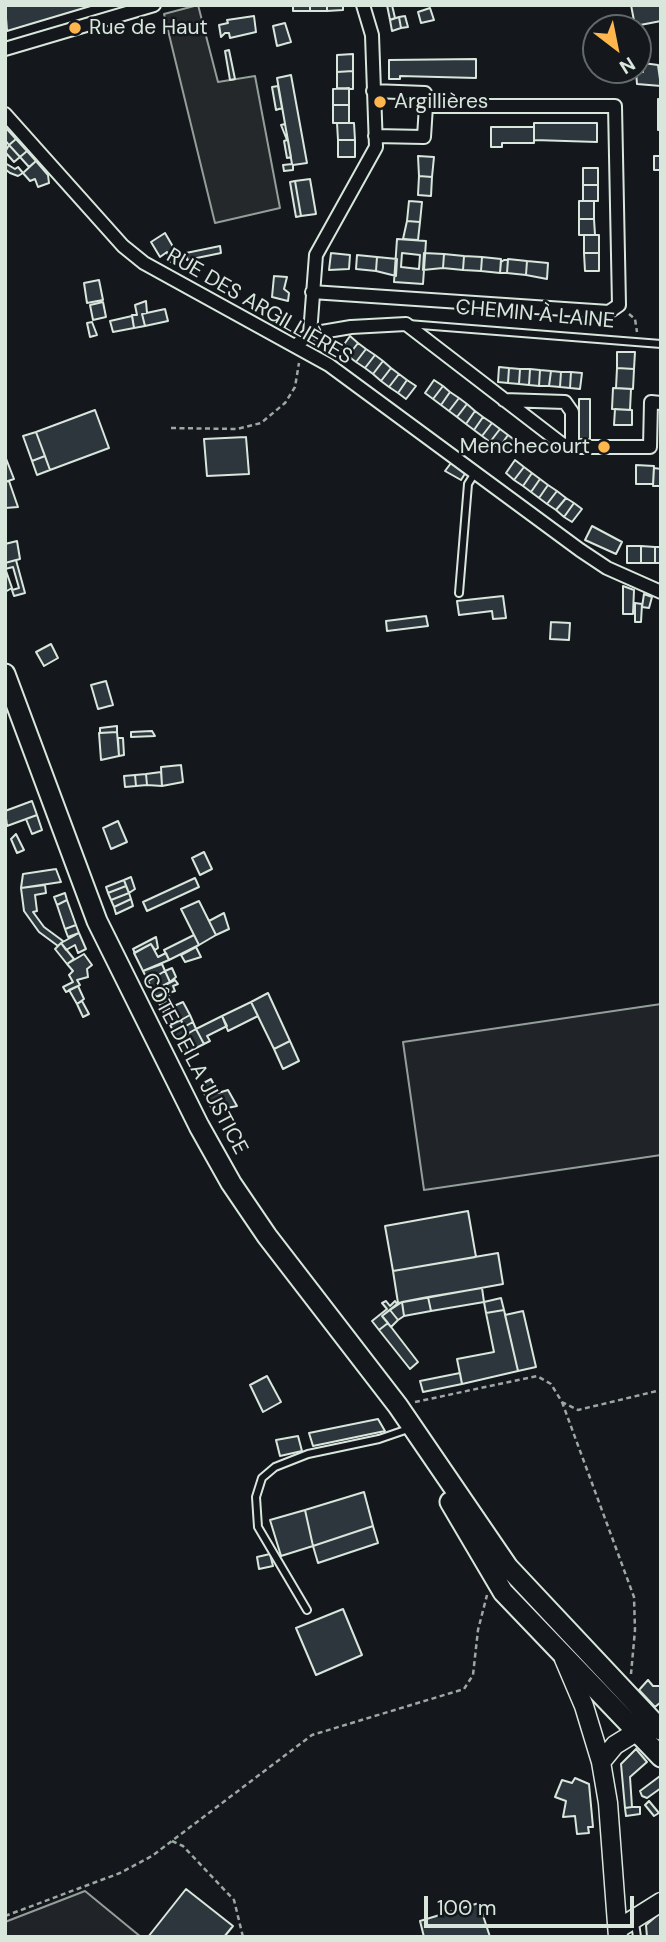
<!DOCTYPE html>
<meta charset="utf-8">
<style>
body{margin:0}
#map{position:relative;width:666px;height:1942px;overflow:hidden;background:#14181c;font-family:"DM Sans",sans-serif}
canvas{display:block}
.frame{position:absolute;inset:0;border:7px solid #d8e6dc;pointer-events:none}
.north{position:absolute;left:582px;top:14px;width:70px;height:70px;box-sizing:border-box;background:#14181c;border:2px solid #626a69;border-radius:50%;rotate:148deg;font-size:19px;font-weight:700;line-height:28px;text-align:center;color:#d8e6dc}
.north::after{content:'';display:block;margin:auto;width:24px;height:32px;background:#ffb74d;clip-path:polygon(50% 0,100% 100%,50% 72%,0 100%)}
.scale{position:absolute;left:424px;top:1896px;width:210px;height:32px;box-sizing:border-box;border:4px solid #d8e6dc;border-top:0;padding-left:9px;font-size:21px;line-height:24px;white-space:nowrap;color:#d8e6dc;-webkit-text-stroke:5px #14181c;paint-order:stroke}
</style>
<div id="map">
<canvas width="666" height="1942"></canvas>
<div class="frame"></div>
<div class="north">N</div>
<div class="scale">100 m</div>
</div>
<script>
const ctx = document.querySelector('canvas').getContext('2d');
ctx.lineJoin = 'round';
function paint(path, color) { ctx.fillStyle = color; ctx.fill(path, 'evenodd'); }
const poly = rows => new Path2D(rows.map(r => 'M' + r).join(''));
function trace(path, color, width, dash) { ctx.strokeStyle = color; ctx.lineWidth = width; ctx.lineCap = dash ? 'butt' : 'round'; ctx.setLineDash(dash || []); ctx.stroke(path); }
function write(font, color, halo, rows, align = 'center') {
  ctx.font = font + ' "DM Sans",sans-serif'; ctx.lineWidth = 5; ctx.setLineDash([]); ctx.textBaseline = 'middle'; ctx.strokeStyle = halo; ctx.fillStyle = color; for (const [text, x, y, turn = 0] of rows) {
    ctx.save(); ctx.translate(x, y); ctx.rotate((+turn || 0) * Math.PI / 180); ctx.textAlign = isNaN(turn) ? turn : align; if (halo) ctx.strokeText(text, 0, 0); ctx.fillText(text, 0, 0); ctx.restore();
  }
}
const green = poly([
 [661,1004,661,1155,424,1190,403,1042,661,1004],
 [85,1891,141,1937,5,1937,5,1922,85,1891]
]);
paint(green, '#202428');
trace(green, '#939e99', 2);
const parking = poly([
 [198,5,218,82,255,76,280,208,215,223,164,14,198,5]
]);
paint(parking, '#24282b');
trace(parking, '#939e99', 2);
const building = poly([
 [5,5,94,5,7,31,5,5],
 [293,5,310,5,310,11,293,11,293,5],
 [310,5,327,5,327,11,310,11,310,5],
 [327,5,343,5,343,10,327,11,327,5],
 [387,5,392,5,395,18,390,20,387,5],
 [631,5,661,5,661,21,635,26,631,5],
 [430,8,434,20,421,23,418,12,430,8],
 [254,16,256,32,230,38,229,33,225,33,221,37,219,25,228,23,227,20,254,16],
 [405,16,408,27,401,28,399,17,405,16],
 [399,17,401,28,392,31,390,20,399,17],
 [285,23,291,42,277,46,273,26,285,23],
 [229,50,235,79,230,80,225,51,229,50],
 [353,54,353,71,337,72,337,55,353,54],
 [476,59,476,78,400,76,400,79,389,79,389,60,476,59],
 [643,63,658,65,661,86,637,84,636,72,643,72,643,63],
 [353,71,353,89,337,88,337,72,353,71],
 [291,75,307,163,293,165,293,170,284,171,283,165,292,164,277,78,291,75],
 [278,86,282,108,276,110,272,87,278,86],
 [349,88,349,105,333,105,333,89,349,88],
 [658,99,661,99,661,130,658,130,658,99],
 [333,105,349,105,349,123,333,123,333,105],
 [337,123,354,123,355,140,338,140,337,123],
 [534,123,597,123,597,142,534,140,534,123],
 [285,124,291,157,287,158,284,141,287,140,281,125,285,124],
 [491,127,534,127,534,143,502,143,502,147,491,147,491,127],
 [6,128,16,139,9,145,5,140,6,128],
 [16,139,27,151,20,157,9,145,16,139],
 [338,140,355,140,355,157,338,157,338,140],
 [9,145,20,157,14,162,5,152,9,145],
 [27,151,36,161,29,167,20,157,27,151],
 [418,156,434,157,432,177,419,176,418,156],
 [654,156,661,156,661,170,654,170,654,156],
 [36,161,48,175,49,183,38,187,35,179,30,181,23,173,36,161],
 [5,163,15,169,18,167,23,173,18,176,10,173,5,169,5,163],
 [583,168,598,168,598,185,583,185,583,168],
 [419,176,432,177,431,196,418,195,419,176],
 [310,179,316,214,301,216,295,181,310,179],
 [295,181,301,216,296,217,290,182,295,181],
 [583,185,598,185,598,201,583,201,583,185],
 [409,201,422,202,420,222,407,221,409,201],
 [579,201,594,201,594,219,579,219,579,201],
 [579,219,594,219,595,235,579,235,579,219],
 [407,221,420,222,418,240,403,239,407,221],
 [165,233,179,257,170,262,167,252,160,257,151,242,165,233],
 [584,235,599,235,599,253,584,253,584,235],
 [397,239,426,241,423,284,394,282,397,239],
 [402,253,420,255,419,269,401,267,402,253],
 [220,246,221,253,187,260,186,253,220,246],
 [331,253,350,255,349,269,329,270,331,253],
 [424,253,444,254,443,268,423,270,424,253],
 [584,253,599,253,599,271,585,271,584,253],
 [444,254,464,256,463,270,443,268,444,254],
 [357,255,377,257,376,271,356,269,357,255],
 [464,256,482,257,481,271,463,270,464,256],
 [377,257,397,259,396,276,376,271,377,257],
 [482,257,501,259,500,273,481,271,482,257],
 [508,259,527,261,526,275,507,273,508,259],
 [504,260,508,260,507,273,500,273,501,262,504,260],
 [527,261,548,263,547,279,526,275,527,261],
 [274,276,287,277,284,289,289,293,288,301,272,297,274,276],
 [99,280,103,300,87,303,84,283,99,280],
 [146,301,147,313,142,314,145,326,134,328,132,315,137,315,135,305,146,301],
 [103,302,106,317,93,320,90,305,103,302],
 [165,309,168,321,145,326,142,314,165,309],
 [132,316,134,328,113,332,110,321,132,316],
 [92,322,97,335,90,337,87,323,92,322],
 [350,336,358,343,348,356,340,350,350,336],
 [358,343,366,349,356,362,348,356,358,343],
 [366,349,375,355,365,368,356,362,366,349],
 [617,352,635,352,634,369,617,368,617,352],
 [375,355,383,361,373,374,365,368,375,355],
 [383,361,391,368,381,381,373,374,383,361],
 [499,367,509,368,508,383,498,382,499,367],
 [391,368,399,374,389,387,381,381,391,368],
 [509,368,520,369,519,384,508,383,509,368],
 [617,368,634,369,633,389,616,388,617,368],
 [520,369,530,369,529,385,519,384,520,369],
 [530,369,540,370,539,386,529,385,530,369],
 [540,370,551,371,549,386,539,386,540,370],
 [551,371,561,372,560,387,549,386,551,371],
 [561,372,571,372,570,388,560,387,561,372],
 [571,372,582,373,580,389,570,388,571,372],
 [399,374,407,380,398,393,389,387,399,374],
 [407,380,416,386,406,399,398,393,407,380],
 [434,380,443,386,433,399,425,393,434,380],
 [443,386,450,392,441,405,433,399,443,386],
 [613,388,631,389,630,410,612,409,613,388],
 [450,392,459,398,449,411,441,405,450,392],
 [459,398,467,404,457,417,449,411,459,398],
 [579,399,590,399,590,439,579,439,579,399],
 [467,404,475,411,466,424,457,417,467,404],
 [615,409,632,410,632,425,614,425,615,409],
 [95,410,109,448,50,470,36,432,95,410],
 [475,411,483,417,474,430,466,424,475,411],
 [483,417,492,423,482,436,474,430,483,417],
 [492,423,500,429,490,442,482,436,492,423],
 [500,429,508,435,499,448,490,442,500,429],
 [36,432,45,456,32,461,23,436,36,432],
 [508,435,516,441,507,454,499,448,508,435],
 [246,437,249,474,207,476,204,439,246,437],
 [5,456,14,479,5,482,5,456],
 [45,456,50,470,37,475,32,461,45,456],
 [515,460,524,467,514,480,506,473,515,460],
 [451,463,466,472,461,480,445,471,451,463],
 [636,465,654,466,653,484,636,484,636,465],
 [524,467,532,473,523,486,514,480,524,467],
 [654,468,661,469,661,486,653,486,654,468],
 [532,473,540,479,531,492,523,486,532,473],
 [540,479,548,485,539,498,531,492,540,479],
 [9,481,18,507,5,508,5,482,9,481],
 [548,485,557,491,547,504,539,498,548,485],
 [557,491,566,498,556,510,547,504,557,491],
 [566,498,574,503,564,517,556,510,566,498],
 [574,503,582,509,572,522,564,517,574,503],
 [592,526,622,542,616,554,585,540,592,526],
 [17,541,20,559,5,563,5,544,17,541],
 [627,546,641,546,641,563,627,563,627,546],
 [641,546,655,547,655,563,641,563,641,546],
 [655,547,661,547,661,563,655,563,655,547],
 [16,560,25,593,14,596,12,590,19,588,13,567,5,569,5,563,16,560],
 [5,568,12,588,5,592,5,568],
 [623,586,634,590,633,614,623,614,623,586],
 [644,594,652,597,649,608,642,607,644,594],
 [503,596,506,618,493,619,492,611,459,615,457,601,503,596],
 [635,603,642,604,641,622,635,622,635,603],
 [426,616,428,626,387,631,386,621,426,616],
 [551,622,570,623,569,640,550,639,551,622],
 [51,644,58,658,44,666,36,652,51,644],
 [106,681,113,705,98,709,91,685,106,681],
 [117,726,117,732,100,733,100,728,117,726],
 [152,731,155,736,131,737,131,732,152,731],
 [117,732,119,756,101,760,99,733,117,732],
 [118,738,123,738,124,755,119,756,118,738],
 [181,765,183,782,162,786,161,767,181,765],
 [161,772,162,786,147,785,146,774,161,772],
 [146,774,147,785,136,786,135,775,146,774],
 [135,775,136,786,125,787,124,776,135,775],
 [32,801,37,815,7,826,5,811,32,801],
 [37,815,42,830,32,834,26,819,37,815],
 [118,821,127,842,111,849,103,828,118,821],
 [16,834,24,850,17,853,11,839,16,834],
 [204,852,212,869,200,875,192,858,204,852],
 [56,869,61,882,21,888,23,874,56,869],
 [131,877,135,889,129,893,124,880,131,877],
 [195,878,199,887,147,911,143,902,195,878],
 [124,880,126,886,108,893,106,887,124,880],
 [45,885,46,893,35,895,37,911,33,912,44,927,63,941,58,946,39,932,24,911,21,888,45,885],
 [126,886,129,893,111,900,108,893,126,886],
 [65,893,67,900,57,905,54,897,65,893],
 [129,893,131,899,114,907,111,900,129,893],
 [131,899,133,906,116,914,114,907,131,899],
 [67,900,76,925,65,929,57,905,67,900],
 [199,901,216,935,199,945,181,909,199,901],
 [224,913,229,929,216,935,209,921,224,913],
 [76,925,79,933,68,937,65,929,76,925],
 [79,933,86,949,78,953,75,945,66,950,61,943,79,933],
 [194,935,199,945,169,960,164,950,194,935],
 [156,937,158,948,155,950,151,944,135,953,133,949,156,937],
 [61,943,74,959,67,964,55,949,61,943],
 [151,944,158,957,166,953,169,960,143,971,134,953,151,944],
 [196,947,201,957,185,962,181,955,196,947],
 [84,954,92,965,87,969,88,977,77,980,80,985,66,992,63,987,73,982,69,975,73,971,67,964,84,954],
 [162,964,165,971,148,981,143,971,162,964],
 [172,968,176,977,170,982,165,971,172,968],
 [165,971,170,982,153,991,148,981,165,971],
 [175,980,178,984,173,986,175,991,156,997,153,991,175,980],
 [78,986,84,999,77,1004,69,990,78,986],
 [167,992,171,999,160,1005,156,997,167,992],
 [268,993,290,1041,274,1049,251,1002,268,993],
 [171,999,174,1006,163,1011,160,1005,171,999],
 [82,1001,89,1014,83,1017,77,1004,82,1001],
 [183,1002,190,1015,181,1020,174,1006,183,1002],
 [251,1002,258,1016,228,1031,222,1016,251,1002],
 [174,1006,181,1020,170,1025,163,1011,174,1006],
 [190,1015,193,1022,184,1027,181,1020,190,1015],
 [222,1016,227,1026,207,1036,210,1041,204,1044,196,1029,222,1016],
 [181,1020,184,1027,174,1032,170,1025,181,1020],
 [193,1022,196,1029,187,1034,184,1027,193,1022],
 [184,1027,187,1034,177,1039,174,1032,184,1027],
 [196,1029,204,1044,194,1049,187,1034,196,1029],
 [187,1034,194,1049,185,1054,177,1039,187,1034],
 [290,1041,299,1061,283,1069,274,1049,290,1041],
 [211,1079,218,1093,228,1090,237,1106,213,1111,200,1085,211,1079],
 [468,1211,476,1257,393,1271,385,1226,468,1211],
 [498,1253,503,1284,398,1303,393,1271,498,1253],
 [482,1288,484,1302,431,1311,428,1297,482,1288],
 [428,1297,431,1311,404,1316,402,1302,428,1297],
 [501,1298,504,1310,486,1313,484,1302,501,1298],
 [386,1301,390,1306,395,1301,397,1304,382,1316,388,1323,379,1330,372,1321,387,1309,382,1303,386,1301],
 [402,1302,404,1316,398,1320,390,1310,402,1302],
 [390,1310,398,1320,391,1327,382,1316,390,1310],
 [504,1310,518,1371,462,1384,457,1359,494,1352,486,1313,504,1310],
 [523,1311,536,1367,518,1371,505,1315,523,1311],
 [388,1323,418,1362,410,1369,379,1330,388,1323],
 [460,1373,462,1384,423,1392,420,1381,460,1373],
 [267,1376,281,1402,263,1412,250,1385,267,1376],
 [378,1419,385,1431,313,1446,309,1433,378,1419],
 [298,1436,302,1451,280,1456,276,1440,298,1436],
 [364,1492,373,1526,313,1546,305,1510,364,1492],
 [305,1510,313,1546,281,1556,270,1520,305,1510],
 [373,1526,378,1543,318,1563,313,1546,373,1526],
 [270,1554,273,1566,259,1569,257,1557,270,1554],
 [343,1609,362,1655,316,1675,296,1628,343,1609],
 [648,1680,653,1686,661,1686,661,1702,655,1707,639,1690,648,1680],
 [636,1749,647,1762,630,1777,632,1807,625,1808,621,1764,636,1749],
 [660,1776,661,1788,647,1798,642,1796,640,1791,660,1776],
 [575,1778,589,1784,593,1827,588,1827,589,1833,577,1834,575,1816,563,1817,566,1801,555,1797,562,1780,572,1783,575,1778],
 [649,1801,659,1813,654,1816,645,1805,649,1801],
 [632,1807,640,1807,640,1814,626,1816,625,1808,632,1807],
 [186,1889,233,1926,224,1937,148,1937,186,1889],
 [479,1903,490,1937,424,1937,420,1921,479,1903],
 [661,1912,661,1937,647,1937,646,1925,661,1912]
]);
paint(building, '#2c363c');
trace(building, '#d8e6dc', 2);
const lane = poly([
 [408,324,661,344],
 [459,593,468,484,475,473],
 [307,1610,258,1527,256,1497,262,1478,275,1467,308,1454,379,1439,411,1428],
 [635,1923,637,1937]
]);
const street = poly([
 [5,49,154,5],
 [5,114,123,246,144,263,329,365,580,550,607,568,661,592],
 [375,136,424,137,426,106],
 [312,292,609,312,619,305,615,106,426,106,425,93,373,91],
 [310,334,316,255,376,147,372,35,363,5],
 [295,346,310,334,351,327,406,324,562,444,572,447,650,447,651,402,661,403],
 [504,400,565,402,572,412,572,447]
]);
const secondary = poly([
 [564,1659,584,1706,601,1762,608,1803,618,1937],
 [601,1762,615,1745,636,1732],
 [618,1929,661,1902]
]);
const primary = poly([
 [5,674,97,921,199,1126,231,1183,267,1236,398,1406,508,1567,661,1730],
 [450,1502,503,1592,661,1757]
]);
trace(lane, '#d8e6dc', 10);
trace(street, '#d8e6dc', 16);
trace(secondary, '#d8e6dc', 21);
trace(primary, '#d8e6dc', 23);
trace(poly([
 [629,314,635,319,637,332],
 [171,428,237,429,261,423,285,403,295,387,299,363],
 [415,1402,537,1376,551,1384,562,1402,578,1410,661,1390],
 [562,1402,634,1597,635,1630,631,1674],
 [172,1841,183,1846,234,1900,243,1937],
 [5,1916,120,1873,152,1856,312,1735,464,1689,473,1675,478,1630,487,1595]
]), '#9da8a2', 2.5, [5, 3.5]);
trace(lane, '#14181c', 6);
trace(street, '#14181c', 12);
trace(secondary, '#14181c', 18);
trace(primary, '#14181c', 19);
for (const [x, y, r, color] of [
 [75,28,7,"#ffb74d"],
 [380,102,7,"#ffb74d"],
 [604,447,7,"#ffb74d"]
]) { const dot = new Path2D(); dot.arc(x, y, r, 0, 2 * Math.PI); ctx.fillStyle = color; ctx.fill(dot); trace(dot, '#14181c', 2.5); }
write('21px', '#d8e6dc', '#14181c', [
 ["Rue de Haut",89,28],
 ["Argillières",394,102],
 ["Menchecourt",590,447,"right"]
], 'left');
write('21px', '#d8e6dc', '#14181c', [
 ["RUE DES ARGILLIÈRES",259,307,30],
 ["CHEMIN À LAINE",535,315,5],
 ["CÔTE DE LA JUSTICE",194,1064,62]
]);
</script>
